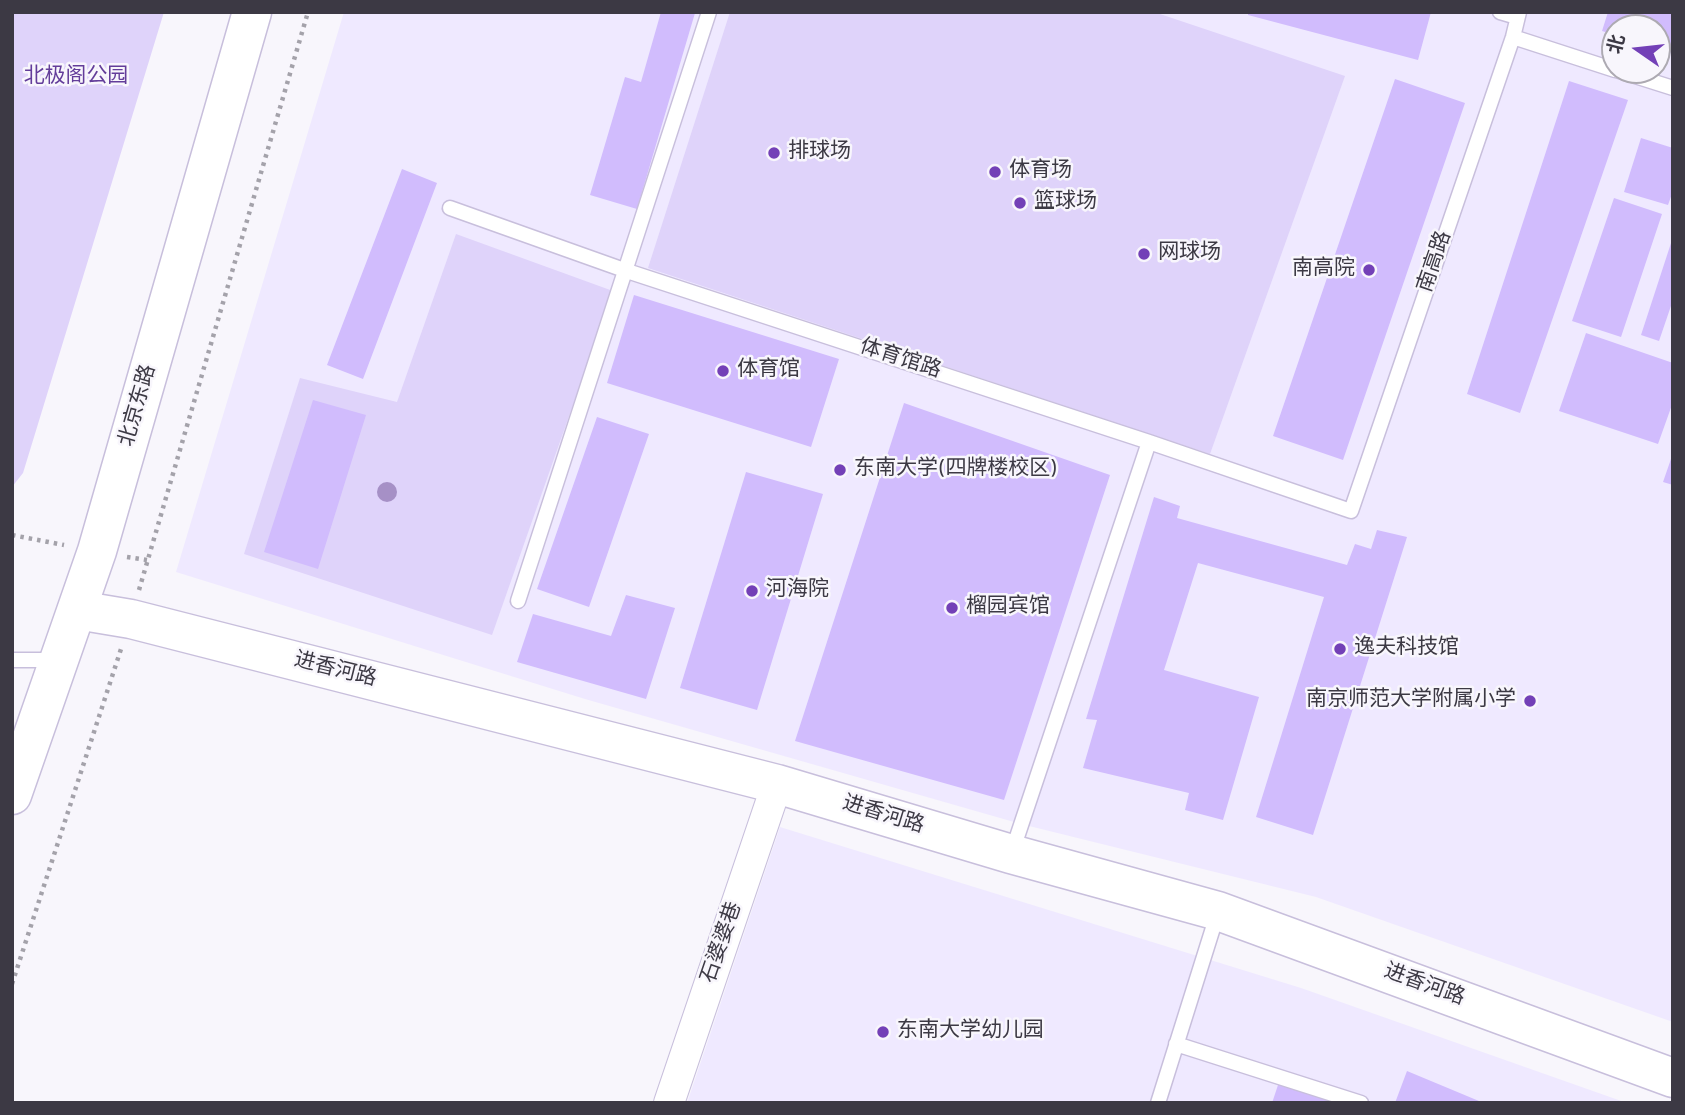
<!DOCTYPE html>
<meta charset="utf-8">
<style>
body{margin:0}
#map{position:relative;width:1685px;height:1115px;overflow:hidden;background:#f8f6fc;font-family:Overpass,"Noto Sans SC",sans-serif}
canvas{display:block}
.frame{position:absolute;inset:0;border:14px solid #3c3944;pointer-events:none}
.north{position:absolute;left:1601px;top:14px;width:70px;height:70px;box-sizing:border-box;background:#f8f6fc;border:2px solid #adaab2;border-radius:50%;rotate:284deg;font-size:19px;font-weight:700;line-height:28px;text-align:center;color:#3c3944}
.north::after{content:'';display:block;margin:auto;width:24px;height:32px;background:#7340b7;clip-path:polygon(50% 0,100% 100%,50% 72%,0 100%)}
</style>
<div id="map">
<canvas width="1685" height="1115"></canvas>
<div class="frame"></div>
<div class="north">北</div>
</div>
<script>
const ctx = document.querySelector('canvas').getContext('2d');
ctx.lineJoin = 'round';
function paint(path, color) { ctx.fillStyle = color; ctx.fill(path, 'evenodd'); }
const poly = rows => new Path2D(rows.map(r => 'M' + r).join(''));
function trace(path, color, width, dash) { ctx.strokeStyle = color; ctx.lineWidth = width; ctx.lineCap = dash ? 'butt' : 'round'; ctx.setLineDash(dash || []); ctx.stroke(path); }
function write(font, color, halo, rows, align = 'center') {
  ctx.font = font + ' Overpass,"Noto Sans SC",sans-serif'; ctx.lineWidth = 5; ctx.setLineDash([]); ctx.textBaseline = 'middle'; ctx.strokeStyle = halo; ctx.fillStyle = color; for (const [text, x, y, turn = 0] of rows) {
    ctx.save(); ctx.translate(x, y); ctx.rotate((+turn || 0) * Math.PI / 180); ctx.textAlign = isNaN(turn) ? turn : align; if (halo) ctx.strokeText(text, 0, 0); ctx.fillText(text, 0, 0); ctx.restore();
  }
}
paint(poly([
 [344,12,1673,12,1673,1022,1316,897,1021,824,585,699,176,572],
 [1615,28,1657,28,1657,70,1615,70],
 [780,827,1301,988,1627,1103,687,1103]
]), '#efe9ff');
paint(poly([
 [12,12,164,12,23,473,12,487],
 [730,12,1154,12,1345,76,1210,454,648,268],
 [456,234,613,291,492,635,244,554,300,378,397,402]
]), '#dfd3fa');
paint(poly([
 [661,12,695,13,637,209,590,195,625,77,641,82],
 [1248,12,1431,12,1418,60,1248,15],
 [1608,12,1673,12,1673,54,1657,49,1657,28,1615,28,1615,35,1602,31],
 [1395,79,1465,103,1343,460,1273,436],
 [1569,81,1628,100,1520,413,1467,394],
 [1641,138,1673,148,1673,191,1668,205,1624,192],
 [402,169,437,183,363,379,327,365],
 [1614,198,1662,214,1621,337,1572,321],
 [1672,240,1673,300,1659,341,1641,335],
 [634,295,839,359,811,447,607,383],
 [1586,333,1673,363,1673,402,1658,444,1559,411],
 [313,400,366,415,318,569,264,552],
 [904,403,1110,475,1004,800,795,741],
 [597,417,649,434,589,607,537,589],
 [1672,456,1673,457,1673,485,1663,482],
 [746,472,823,494,757,710,680,688],
 [1154,497,1180,506,1177,518,1347,565,1355,544,1371,549,1377,530,1407,537,1313,835,1256,817,1324,597,1198,563,1164,670,1259,697,1223,820,1185,810,1189,793,1083,768,1097,720,1086,719],
 [626,595,675,608,646,699,517,662,533,614,611,636],
 [1407,1071,1479,1101,1479,1103,1395,1103],
 [1279,1082,1343,1103,1272,1103]
]), '#d1bcfd');
const lane = poly([
 [1500,12,1517,17],
 [1513,37,1615,70],
 [1616,70,1673,88],
 [450,208,627,271,1149,442,1351,511,1513,37,1519,12],
 [518,601,709,12],
 [12,660,58,660],
 [1012,852,1149,442],
 [1176,1044,1361,1103],
 [1158,1103,1218,912]
]);
const street = poly([
 [669,1103,777,784]
]);
const secondary = poly([
 [77,610,131,619,777,784,1011,854,1218,911,1673,1078]
]);
const primary = poly([
 [12,795,97,551,252,12]
]);
trace(lane, '#c8bfdc', 17);
trace(street, '#c8bfdc', 32);
trace(secondary, '#c8bfdc', 41);
trace(primary, '#c8bfdc', 41);
trace(poly([
 [12,535,64,545],
 [127,557,147,560],
 [139,590,308,12],
 [12,984,121,649]
]), '#a4a2aa', 4.5, [3.5, 5]);
trace(lane, '#fff', 14);
trace(street, '#fff', 30);
trace(secondary, '#fff', 38);
trace(primary, '#fff', 38);
ctx.fillStyle = '#a690c6';
for (const [x, y] of [
 [387,492]
]) { ctx.beginPath(); ctx.arc(x, y, 10, 0, 2 * Math.PI); ctx.fill(); }
for (const [x, y, r, color] of [
 [774,153,7,"#7340b7"],
 [995,172,7,"#7340b7"],
 [1020,203,7,"#7340b7"],
 [1144,254,7,"#7340b7"],
 [1369,270,7,"#7340b7"],
 [723,371,7,"#7340b7"],
 [840,470,7,"#7340b7"],
 [752,591,7,"#7340b7"],
 [952,608,7,"#7340b7"],
 [1340,649,7,"#7340b7"],
 [1530,701,7,"#7340b7"],
 [883,1032,7,"#7340b7"]
]) { const dot = new Path2D(); dot.arc(x, y, r, 0, 2 * Math.PI); ctx.fillStyle = color; ctx.fill(dot); trace(dot, '#f8f6fc', 2.5); }
write('21px', '#633d9a', '#f8f6fc', [
 ["北极阁公园",76,78]
]);
write('21px', '#3c3944', '#f8f6fc', [
 ["排球场",788,153],
 ["体育场",1009,172],
 ["篮球场",1034,203],
 ["网球场",1158,254],
 ["南高院",1355,270,"right"],
 ["体育馆",737,371],
 ["东南大学(四牌楼校区)",854,470],
 ["河海院",766,591],
 ["榴园宾馆",966,608],
 ["逸夫科技馆",1354,649],
 ["南京师范大学附属小学",1516,701,"right"],
 ["东南大学幼儿园",897,1032]
], 'left');
write('21px', '#3c3944', '#f8f6fc', [
 ["南高路",1436,262,-71],
 ["体育馆路",900,360,18],
 ["北京东路",139,406,-74],
 ["进香河路",335,671,14],
 ["进香河路",883,816,17],
 ["石婆婆巷",723,943,-71],
 ["进香河路",1424,986,20]
]);
</script>
